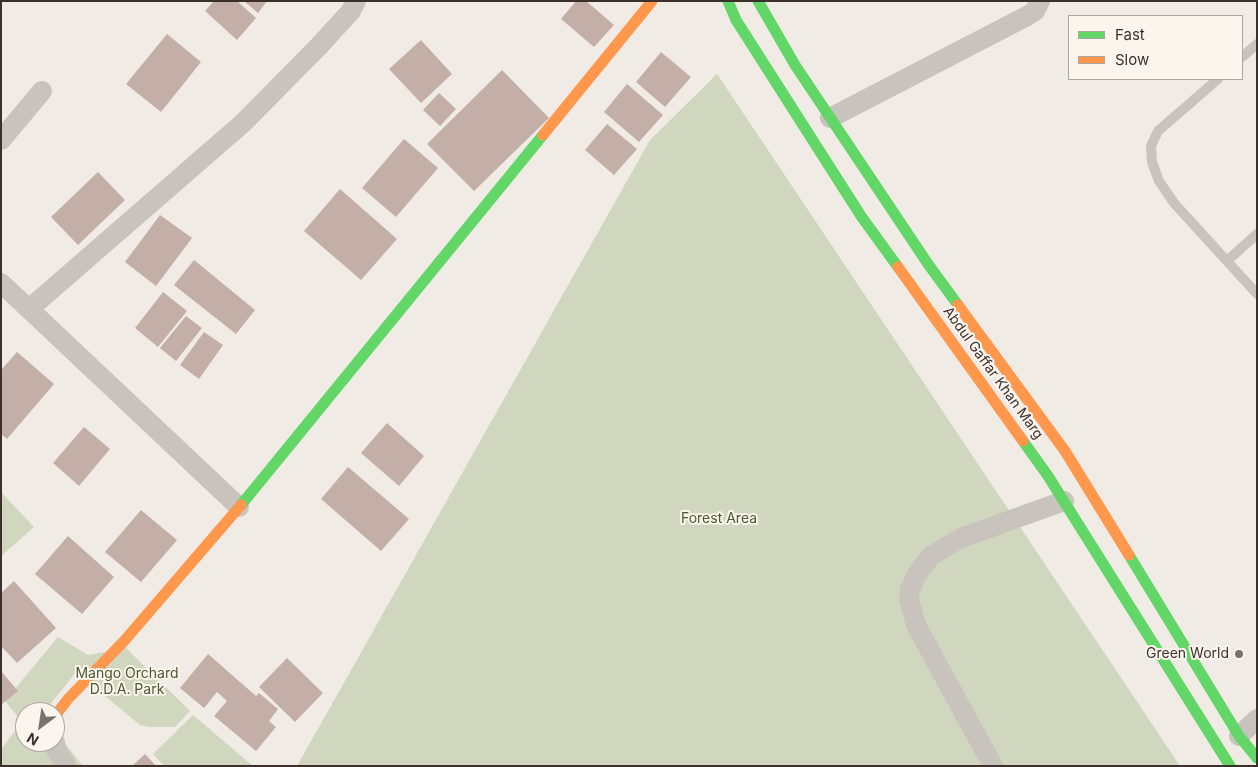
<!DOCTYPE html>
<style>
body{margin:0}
#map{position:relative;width:1258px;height:767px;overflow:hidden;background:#f0ebe5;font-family:Inter,sans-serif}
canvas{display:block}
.frame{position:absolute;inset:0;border:2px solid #3b302b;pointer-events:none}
.legend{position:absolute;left:1068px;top:15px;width:175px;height:65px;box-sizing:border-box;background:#fbf5ee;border:1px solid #aea6a0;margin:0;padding:6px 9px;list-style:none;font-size:15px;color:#3b302b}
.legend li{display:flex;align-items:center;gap:10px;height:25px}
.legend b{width:25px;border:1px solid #aea6a0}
.north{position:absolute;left:15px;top:702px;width:50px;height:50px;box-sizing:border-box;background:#fbf5ee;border:1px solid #aea6a0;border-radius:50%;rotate:211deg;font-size:14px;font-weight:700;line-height:20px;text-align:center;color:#3b302b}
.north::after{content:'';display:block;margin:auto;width:18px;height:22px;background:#7a716c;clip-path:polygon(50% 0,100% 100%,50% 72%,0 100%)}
</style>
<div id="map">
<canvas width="1258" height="767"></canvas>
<div class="frame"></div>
<ul class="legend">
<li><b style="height:6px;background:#63d668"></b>Fast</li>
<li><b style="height:6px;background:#ff974d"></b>Slow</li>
</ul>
<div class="north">N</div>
</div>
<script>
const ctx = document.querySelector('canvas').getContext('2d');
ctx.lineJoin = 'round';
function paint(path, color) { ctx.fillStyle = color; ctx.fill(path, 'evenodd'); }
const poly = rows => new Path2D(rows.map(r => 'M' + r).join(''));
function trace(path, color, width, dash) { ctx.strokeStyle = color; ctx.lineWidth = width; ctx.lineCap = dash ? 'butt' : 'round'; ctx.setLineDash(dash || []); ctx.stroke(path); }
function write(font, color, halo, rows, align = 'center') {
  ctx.font = font + ' Inter,sans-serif'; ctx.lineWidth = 4; ctx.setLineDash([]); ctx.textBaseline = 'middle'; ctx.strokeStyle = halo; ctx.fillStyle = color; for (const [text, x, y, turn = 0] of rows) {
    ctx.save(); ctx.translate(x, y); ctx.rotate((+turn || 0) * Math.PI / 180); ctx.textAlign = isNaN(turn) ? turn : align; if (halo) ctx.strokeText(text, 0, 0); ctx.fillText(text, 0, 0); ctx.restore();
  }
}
paint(poly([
 [717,74,1180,766,297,766,650,140],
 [1,492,34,527,1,556],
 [58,637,88,655,126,648,190,711,175,727,149,727,140,725,76,672,44,712,25,712,25,742,55,742,55,731,83,766,1,766,1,749,22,722,5,701],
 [193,715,253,766,164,766,153,754]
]), '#d1d6bf');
paint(poly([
 [214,1,237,1,256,18,237,40,205,11],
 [244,1,267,1,258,13],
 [576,1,586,1,614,25,594,47,561,19],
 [167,34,201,62,161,112,126,84],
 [421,40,452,74,421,103,389,69],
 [661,52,691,77,665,107,636,82],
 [502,70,549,118,474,191,427,144],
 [627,84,663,115,639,142,604,112],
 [439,93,456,109,440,126,423,110],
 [607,124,637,149,614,175,585,150],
 [404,139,438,168,396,217,362,188],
 [98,172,125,200,78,245,51,217],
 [340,189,397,239,361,280,304,231],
 [160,215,192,238,156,286,125,262],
 [194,260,255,310,236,334,174,285],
 [163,292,187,311,158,347,135,328],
 [186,316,202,328,176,361,160,348],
 [204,332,223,345,199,379,180,365],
 [17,352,54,384,7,439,1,434,1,370],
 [387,423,424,456,399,486,361,453],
 [84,427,110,449,79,486,53,463],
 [348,467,409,519,381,551,321,499],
 [141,510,177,540,141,582,105,552],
 [68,536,114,577,82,614,35,574],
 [14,581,56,628,17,663,1,646,1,593],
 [208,654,256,696,259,693,278,709,269,721,276,727,256,751,214,716,227,701,217,692,204,708,180,688],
 [287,658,323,693,295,722,259,687],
 [1,671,18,691,1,705],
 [145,754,156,766,132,766]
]), '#c3afa7');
trace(poly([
 [1242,57,1257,44],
 [1218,79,1158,131,1151,146,1152,162,1159,181,1174,203,1257,294],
 [1227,261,1257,234]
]), '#c9c3be', 10);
trace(poly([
 [830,118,1027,16,1035,11,1040,1],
 [1,140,42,91],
 [1,283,29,309],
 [239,507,29,309,243,123,319,46,351,11,356,1],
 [1239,736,1257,719],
 [55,742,57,752,66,766],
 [993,766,916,625,909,600,910,589,917,574,931,556,961,538,1064,501]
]), '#c9c3be', 20);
trace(poly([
 [728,1,736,20,861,216,898,267],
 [758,1,795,65,928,264,958,305],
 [1023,441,1048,476,1230,766],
 [241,505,543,135],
 [1129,555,1239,736,1257,758]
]), '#63d668', 11);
trace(poly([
 [543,135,652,1],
 [898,267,1023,441],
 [958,305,1065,451,1129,555],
 [55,720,58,712,68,699,125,640,241,505]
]), '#ff974d', 11);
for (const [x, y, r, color] of [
 [1239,654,5,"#7a716c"]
]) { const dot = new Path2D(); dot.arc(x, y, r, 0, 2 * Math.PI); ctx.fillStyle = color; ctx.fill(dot); trace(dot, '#fbf5ee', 2); }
write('14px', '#3b302b', '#fbf5ee', [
 ["Abdul Gaffar Khan Marg",993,373,54]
]);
write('14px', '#4a5a2e', '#fbf5ee', [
 ["Forest Area",719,519],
 ["Mango Orchard",127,674],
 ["D.D.A. Park",127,690]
]);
write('14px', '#3b302b', '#fbf5ee', [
 ["Green World",1229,654]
], 'right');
</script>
